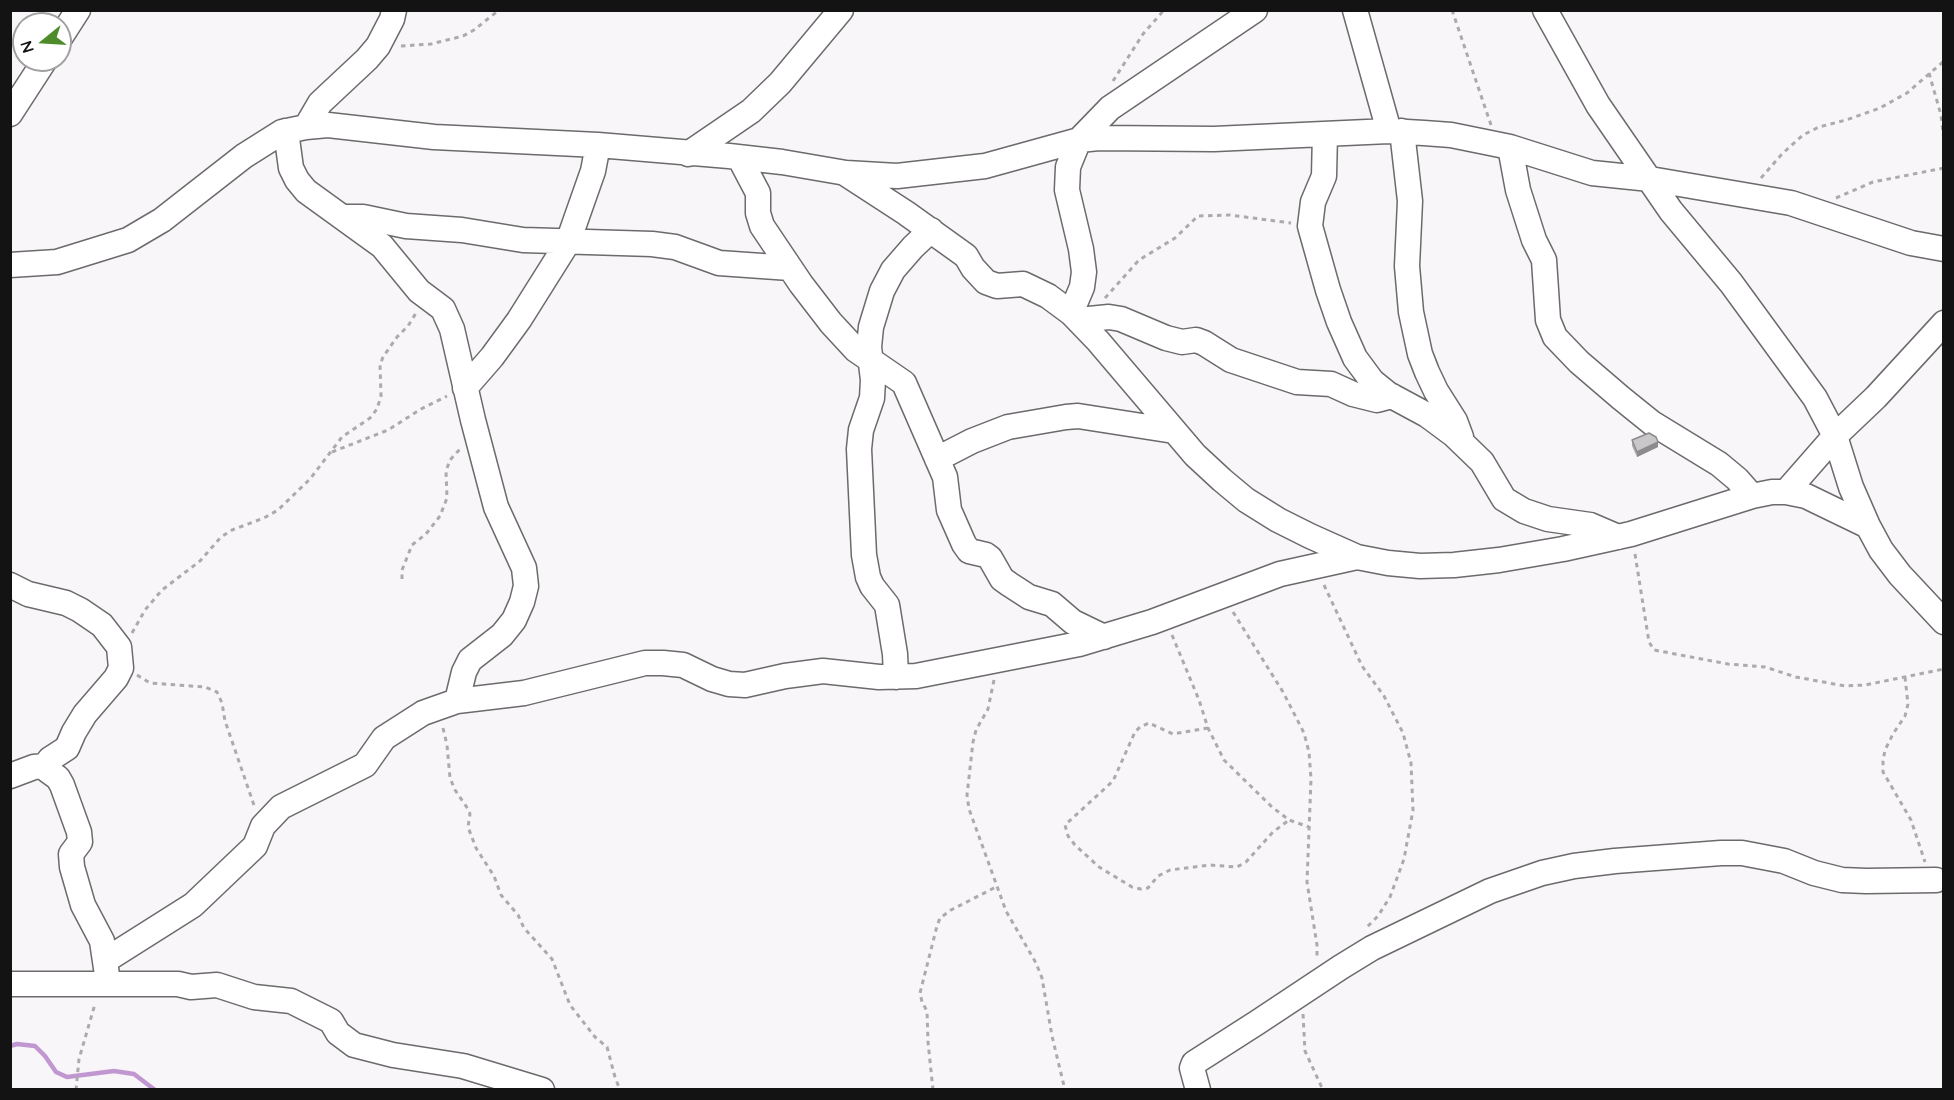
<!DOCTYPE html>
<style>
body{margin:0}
#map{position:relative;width:1954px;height:1100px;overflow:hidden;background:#f8f6f8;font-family:Quicksand,sans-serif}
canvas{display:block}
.frame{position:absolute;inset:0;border:12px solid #141314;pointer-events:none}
.north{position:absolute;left:12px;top:12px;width:60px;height:60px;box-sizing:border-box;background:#fff;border:2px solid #a1a1a1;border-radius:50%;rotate:252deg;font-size:16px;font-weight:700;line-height:24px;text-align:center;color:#141314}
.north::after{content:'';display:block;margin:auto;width:21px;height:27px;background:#4e8c2b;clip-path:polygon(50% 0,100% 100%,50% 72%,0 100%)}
</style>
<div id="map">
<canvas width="1954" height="1100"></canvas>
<div class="frame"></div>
<div class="north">N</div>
</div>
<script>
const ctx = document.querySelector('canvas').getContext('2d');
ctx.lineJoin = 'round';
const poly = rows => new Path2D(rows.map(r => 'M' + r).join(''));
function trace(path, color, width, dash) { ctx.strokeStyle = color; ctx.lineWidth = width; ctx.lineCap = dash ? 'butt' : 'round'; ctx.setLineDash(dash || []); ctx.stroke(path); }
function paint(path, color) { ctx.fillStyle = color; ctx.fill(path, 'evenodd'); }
trace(poly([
 [10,1046,17,1044,35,1046,45,1056,56,1072,67,1077,114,1071,134,1074,155,1090]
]), '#c197d1', 4.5);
const minor = poly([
 [1355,10,1389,131],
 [1545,10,1598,105,1671,211,1731,283,1815,398,1835,436,1851,487,1868,526,1881,550,1900,575,1944,622],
 [60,38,78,10],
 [10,114,45,60],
 [306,127,320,103,367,59,378,46,392,19,394,10],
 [286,131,291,168,297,180,306,191,382,246,419,291,443,309,452,329,473,420,496,507,524,568,526,586,522,602,514,620,502,635,470,660,464,672,457,701],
 [1402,131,1410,201,1407,266,1411,312,1420,354,1427,372,1436,391,1455,421,1461,437],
 [1325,134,1324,176,1313,202,1310,226,1328,290,1339,322,1355,358,1372,381,1388,394,1427,415,1454,435,1482,462,1504,499,1524,511,1548,519,1590,525,1618,537],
 [1510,147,1518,190,1534,240,1544,260,1548,320,1555,337,1579,362,1621,398,1652,423,1719,464,1737,479,1752,496],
 [688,154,751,111,780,83,841,10],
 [739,157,758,193,758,213,762,226,801,284,831,323,856,350,904,383,945,477,949,510,964,544,969,551,986,555,990,558,1002,579,1009,584,1029,597,1052,604,1073,622,1104,637],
 [846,174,906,213,966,256,973,268,986,282,997,286,1023,284,1048,296,1071,313,1098,341,1195,455,1222,480,1246,500,1278,520,1310,536,1357,557,1388,563,1420,566,1454,565,1499,560,1563,549,1631,534,1752,496,1772,492,1786,492,1806,496,1868,526],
 [347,217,363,217,406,226,462,230,523,240,652,244,675,247,719,263,790,268],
 [10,265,57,262,128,240,162,220,244,156,282,132,306,127,328,125,434,137,598,145,729,156,782,162,846,173,897,176,985,166,1079,140,1099,138,1214,139,1389,131,1424,133,1451,135,1510,147,1592,173,1650,179,1791,203,1911,243,1944,249],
 [1071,313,1082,287,1084,272,1081,249,1067,190,1068,167,1079,140,1110,108,1255,10],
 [1079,320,1109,317,1121,319,1166,338,1182,342,1196,340,1204,343,1231,360,1297,382,1331,384,1353,394,1377,400,1392,396],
 [465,388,492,357,519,320,568,242,593,171,598,145],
 [937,459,972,441,1008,427,1066,417,1078,416,1174,431],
 [1786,492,1835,436,1876,397,1944,323],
 [10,585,28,594,66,603,80,610,102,625,119,647,121,668,116,678,85,714,74,732,67,748,50,759,45,766,47,770,58,778,62,785,79,832,80,842,71,854,72,867,83,905,102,941,107,975],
 [896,677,895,654,887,605,872,586,868,577,864,555,859,449,861,430,872,398,873,380,869,347,871,327,882,291,893,270,913,247,931,230],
 [10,776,34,767,45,766],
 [106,960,193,905,255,846,263,826,281,807,365,765,384,738,423,713,437,708,457,701,524,693,645,663,663,663,683,665,712,679,729,684,745,685,785,676,823,671,879,677,916,676,1079,644,1152,622,1280,574,1357,557],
 [10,984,178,984,191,987,217,985,254,997,291,1001,331,1021,338,1033,354,1045,393,1055,463,1066,542,1090],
 [1198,1090,1192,1068,1194,1063,1258,1022,1341,967,1372,948,1490,891,1542,873,1574,866,1615,861,1721,853,1742,853,1784,861,1814,873,1842,880,1866,881,1936,880]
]);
trace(minor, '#6c6a6c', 27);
trace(poly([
 [1452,10,1491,125],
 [401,46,431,44,463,36,474,30,499,10],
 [1929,73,1941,115,1944,141],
 [1113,81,1143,34,1164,10],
 [1761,178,1782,154,1803,135,1819,127,1846,120,1880,108,1907,93,1944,61],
 [1836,198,1873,182,1944,168],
 [1105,298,1139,260,1175,238,1198,216,1230,215,1291,223],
 [332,452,388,430,421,409,447,396],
 [1635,554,1649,642,1654,650,1728,664,1765,667,1796,677,1845,686,1865,685,1944,669],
 [402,579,402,570,412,545,426,534,440,516,447,498,446,471,450,460,460,449],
 [1324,585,1362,666,1384,696,1403,733,1411,763,1413,810,1404,859,1390,897,1378,916,1366,928],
 [1233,612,1283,692,1304,733,1309,752,1311,779,1307,882,1317,945,1317,959],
 [132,633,145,610,162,590,200,561,221,537,232,530,264,518,278,510,310,479,342,437,370,418,377,409,381,396,380,365,383,357,397,337,408,326,416,313],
 [1172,635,1199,700,1208,728,1224,760,1272,807,1289,820,1309,827],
 [137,675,150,683,205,687,217,692,222,703,225,721,255,808],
 [1905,677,1908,704,1905,716,1893,734,1885,750,1883,761,1883,772,1911,820,1925,862],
 [994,680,988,709,976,730,973,742,967,795,969,809,1006,911,1036,963,1042,978,1052,1036,1065,1090],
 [443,728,447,745,450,778,455,790,468,809,470,814,468,827,476,848,494,876,501,895,518,915,524,928,552,959,570,1005,595,1037,607,1047,615,1077,620,1090],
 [1208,728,1173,734,1149,723,1140,727,1135,732,1113,781,1065,825,1068,836,1075,845,1099,867,1132,887,1141,889,1148,888,1158,876,1170,870,1210,865,1237,867,1246,862,1273,832,1289,820],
 [1303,1014,1305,1051,1323,1090],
 [76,1090,79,1059,95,1004],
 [933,1090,928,1042,927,1011,922,1002,920,993,937,926,940,918,951,910,996,887]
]), '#acaaac', 3, [4.5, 4.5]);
trace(minor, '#fff', 24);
paint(poly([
 [1632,440,1658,447,1637,457,1632,446]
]), '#adabae');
paint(poly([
 [1658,442,1658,447,1637,457,1637,452]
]), '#8d8b8d');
const building = poly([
 [1649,433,1656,437,1658,442,1637,452,1632,440,1649,433]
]);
paint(building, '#c9c7ca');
trace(building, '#8d8b8d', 1.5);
</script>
